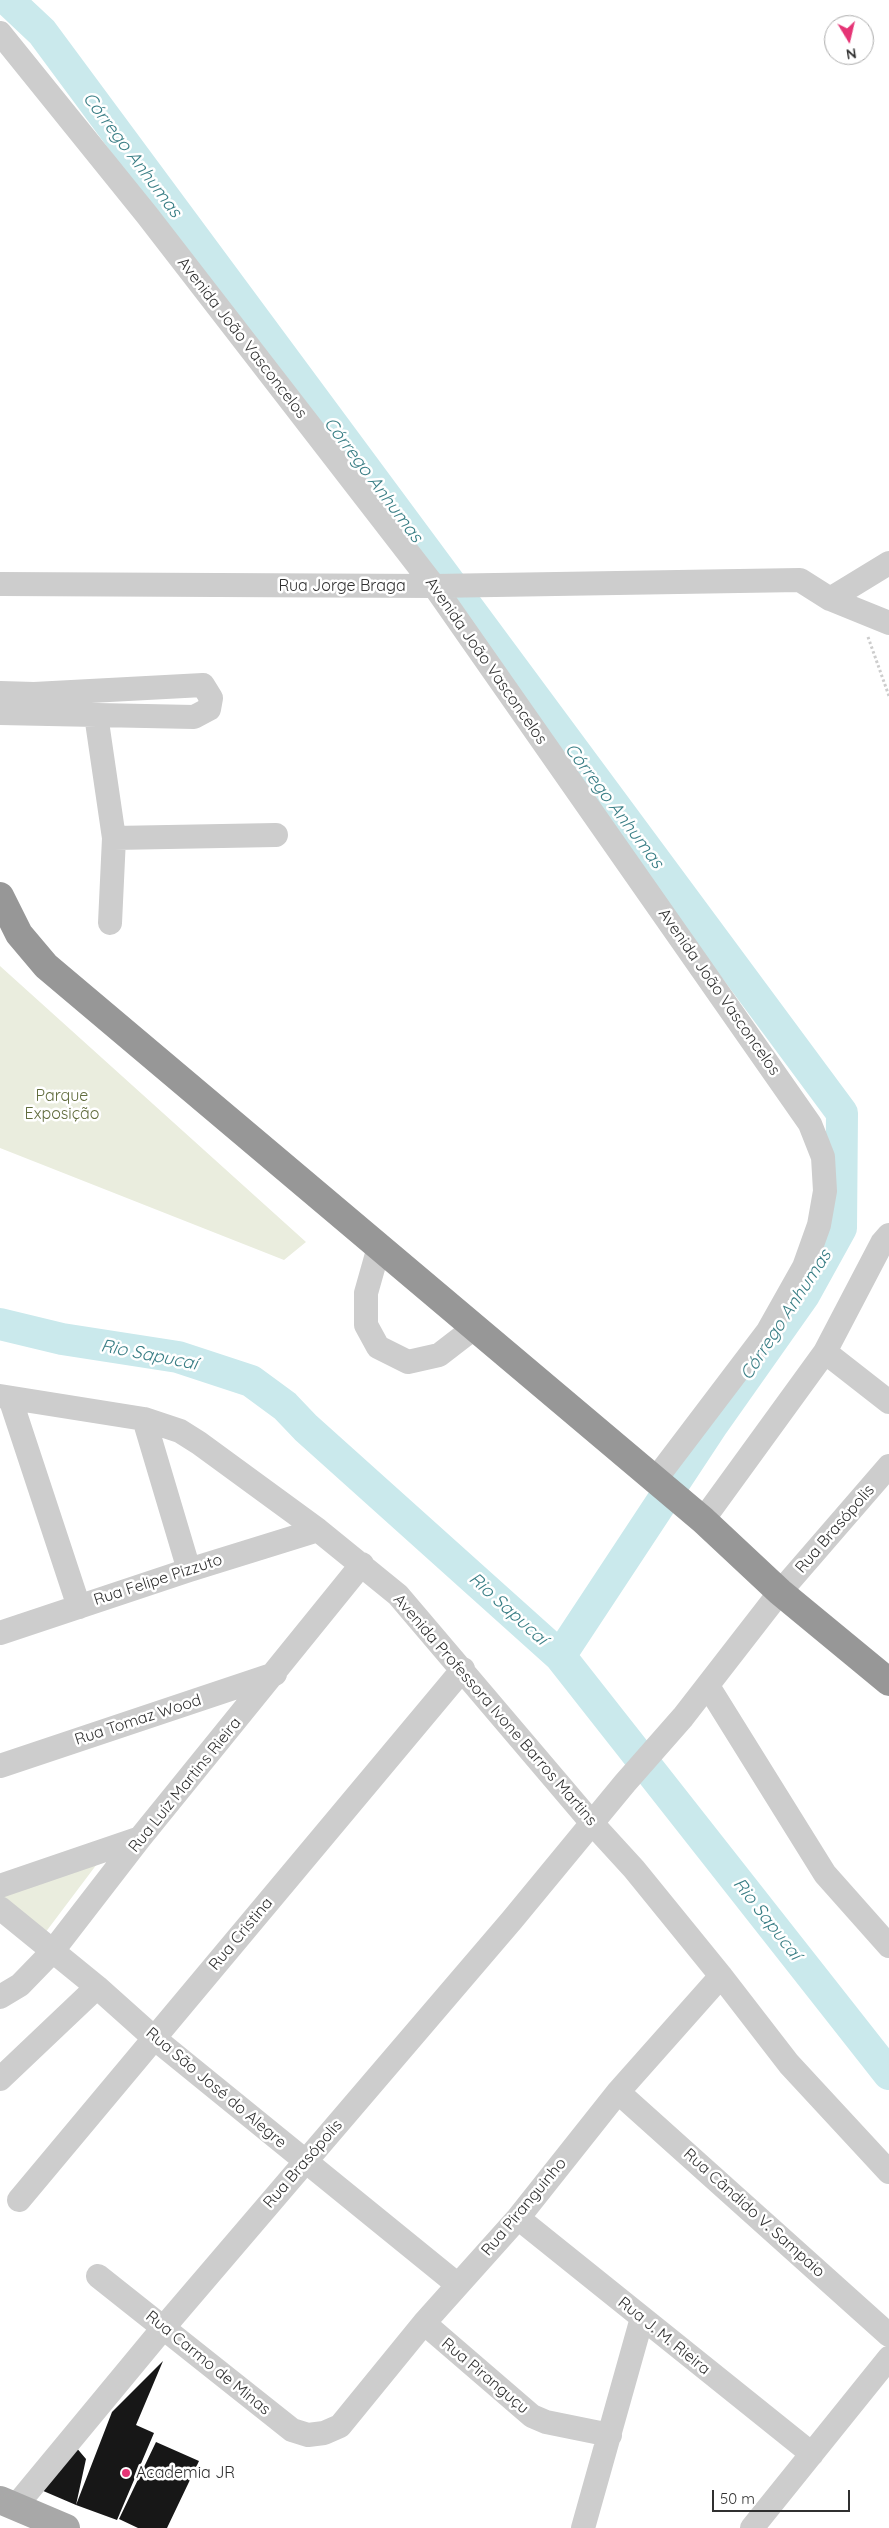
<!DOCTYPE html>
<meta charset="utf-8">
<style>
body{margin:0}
#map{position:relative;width:889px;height:2528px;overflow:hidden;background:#fff;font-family:Quicksand,sans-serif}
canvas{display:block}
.north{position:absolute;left:824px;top:15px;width:50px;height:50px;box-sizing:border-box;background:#fff;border:1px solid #acacac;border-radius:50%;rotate:171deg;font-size:14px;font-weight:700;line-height:20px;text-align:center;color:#303030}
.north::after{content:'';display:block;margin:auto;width:18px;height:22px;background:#e53475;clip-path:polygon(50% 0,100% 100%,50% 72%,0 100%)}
.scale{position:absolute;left:712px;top:2490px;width:138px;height:22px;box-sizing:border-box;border:2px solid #303030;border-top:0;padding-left:6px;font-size:15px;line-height:18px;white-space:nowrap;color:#303030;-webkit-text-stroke:4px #fff;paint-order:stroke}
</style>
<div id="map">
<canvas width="889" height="2528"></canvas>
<div class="north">N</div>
<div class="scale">50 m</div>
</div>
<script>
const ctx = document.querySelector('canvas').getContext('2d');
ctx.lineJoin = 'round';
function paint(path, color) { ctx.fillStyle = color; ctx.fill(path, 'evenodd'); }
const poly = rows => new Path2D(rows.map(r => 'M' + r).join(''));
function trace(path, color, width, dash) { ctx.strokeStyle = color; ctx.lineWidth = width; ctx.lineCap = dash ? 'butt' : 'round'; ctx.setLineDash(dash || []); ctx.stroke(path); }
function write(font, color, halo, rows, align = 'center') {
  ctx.font = font + ' Quicksand,sans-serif'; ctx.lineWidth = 5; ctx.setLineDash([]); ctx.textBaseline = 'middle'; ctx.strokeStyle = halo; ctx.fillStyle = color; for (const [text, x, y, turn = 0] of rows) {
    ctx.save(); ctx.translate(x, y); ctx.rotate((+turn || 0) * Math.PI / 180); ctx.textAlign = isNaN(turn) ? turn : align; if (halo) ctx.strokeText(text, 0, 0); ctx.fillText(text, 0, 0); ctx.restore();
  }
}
paint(poly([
 [0,966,306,1242,284,1260,0,1148],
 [103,1856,45,1933,0,1897]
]), '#eaedde');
trace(poly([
 [8,0,42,32,842,1113,841,1228,804,1295,713,1424,560,1656],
 [0,1324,62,1339,178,1357,251,1381,285,1406,306,1428,560,1656,889,2074]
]), '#cae9ec', 32);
paint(poly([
 [163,2361,136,2425,154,2433,117,2520,76,2505,112,2412],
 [156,2442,199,2461,167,2528,138,2528,119,2519],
 [75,2446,86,2459,76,2505,41,2490]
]), '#171717');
trace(poly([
 [868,637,889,696]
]), '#cdcdcd', 3, [2.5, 2.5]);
trace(poly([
 [0,33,147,215,434,586,810,1124,823,1157,825,1191,819,1225,804,1267,768,1331,655,1480],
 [0,584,434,586,800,580,830,599,889,623],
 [830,599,889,563],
 [0,693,34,694,203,685,211,698,209,709,194,717,0,713],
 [96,715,114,838,276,835],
 [110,923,114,838],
 [379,1247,366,1293,366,1325,378,1347,408,1362,439,1355,474,1328],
 [825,1352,889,1402],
 [0,1396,144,1419,180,1431,199,1443,318,1530,398,1595,591,1822,634,1869,721,1976,789,2064,889,2172],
 [10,1398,79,1607],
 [144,1419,189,1570],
 [703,1520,825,1352,882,1243,889,1235],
 [0,1633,189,1570,318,1530],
 [708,1686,825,1874,889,1946],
 [0,1766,275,1674],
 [0,1886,140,1838],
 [0,1908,97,1987,154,2038,458,2285],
 [0,1997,20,1985,52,1952,140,1838,362,1564],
 [0,2079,97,1987],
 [618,2092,889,2335],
 [19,2200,463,1669],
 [518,2218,812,2454],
 [98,2276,292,2430,308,2435,324,2433,340,2426,424,2323,518,2218,618,2092,721,1976],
 [424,2323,532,2416,546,2422,610,2435],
 [15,2507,164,2327,512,1920,625,1783,683,1717,780,1592,889,1466],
 [583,2528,642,2318],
 [752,2528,889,2358]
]), '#cdcdcd', 24);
trace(poly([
 [0,2500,66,2528]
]), '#a8a8a8', 28);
trace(poly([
 [0,896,19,934,46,966,703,1520,780,1592,889,1682]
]), '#979797', 28);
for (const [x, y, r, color] of [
 [126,2473,5,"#e53475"]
]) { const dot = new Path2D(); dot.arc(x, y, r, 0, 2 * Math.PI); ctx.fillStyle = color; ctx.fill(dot); trace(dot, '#fff', 2); }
write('16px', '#303030', '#fff', [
 ["Avenida João Vasconcelos",242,338,52],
 ["Rua Jorge Braga",342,586],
 ["Avenida João Vasconcelos",486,661,55],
 ["Avenida João Vasconcelos",719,992,55],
 ["Rua Brasópolis",835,1529,-49],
 ["Rua Felipe Pizzuto",158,1580,-18],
 ["Avenida Professora Ivone Barros Martins",495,1710,49],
 ["Rua Tomaz Wood",138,1720,-18],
 ["Rua Luiz Martins Rieira",185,1785,-51],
 ["Rua Cristina",241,1934,-50],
 ["Rua São José do Alegre",216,2088,40],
 ["Rua Brasópolis",303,2164,-49],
 ["Rua Piranguinho",524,2207,-50],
 ["Rua Cândido V. Sampaio",754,2213,42],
 ["Rua J. M. Rieira",664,2336,39],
 ["Rua Carmo de Minas",208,2363,39],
 ["Rua Piranguçu",485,2376,40]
]);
write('16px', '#616c3d', '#fff', [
 ["Parque",62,1096],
 ["Exposição",62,1114]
]);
write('16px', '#303030', '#fff', [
 ["Academia JR",136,2473]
], 'left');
write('italic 18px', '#397e85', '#fff', [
 ["Córrego Anhumas",132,155,53],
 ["Córrego Anhumas",373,480,53],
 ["Córrego Anhumas",614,806,53],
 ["Córrego Anhumas",786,1315,-57],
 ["Rio Sapucaí",149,1355,11],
 ["Rio Sapucaí",508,1609,42],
 ["Rio Sapucaí",767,1919,52]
]);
</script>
